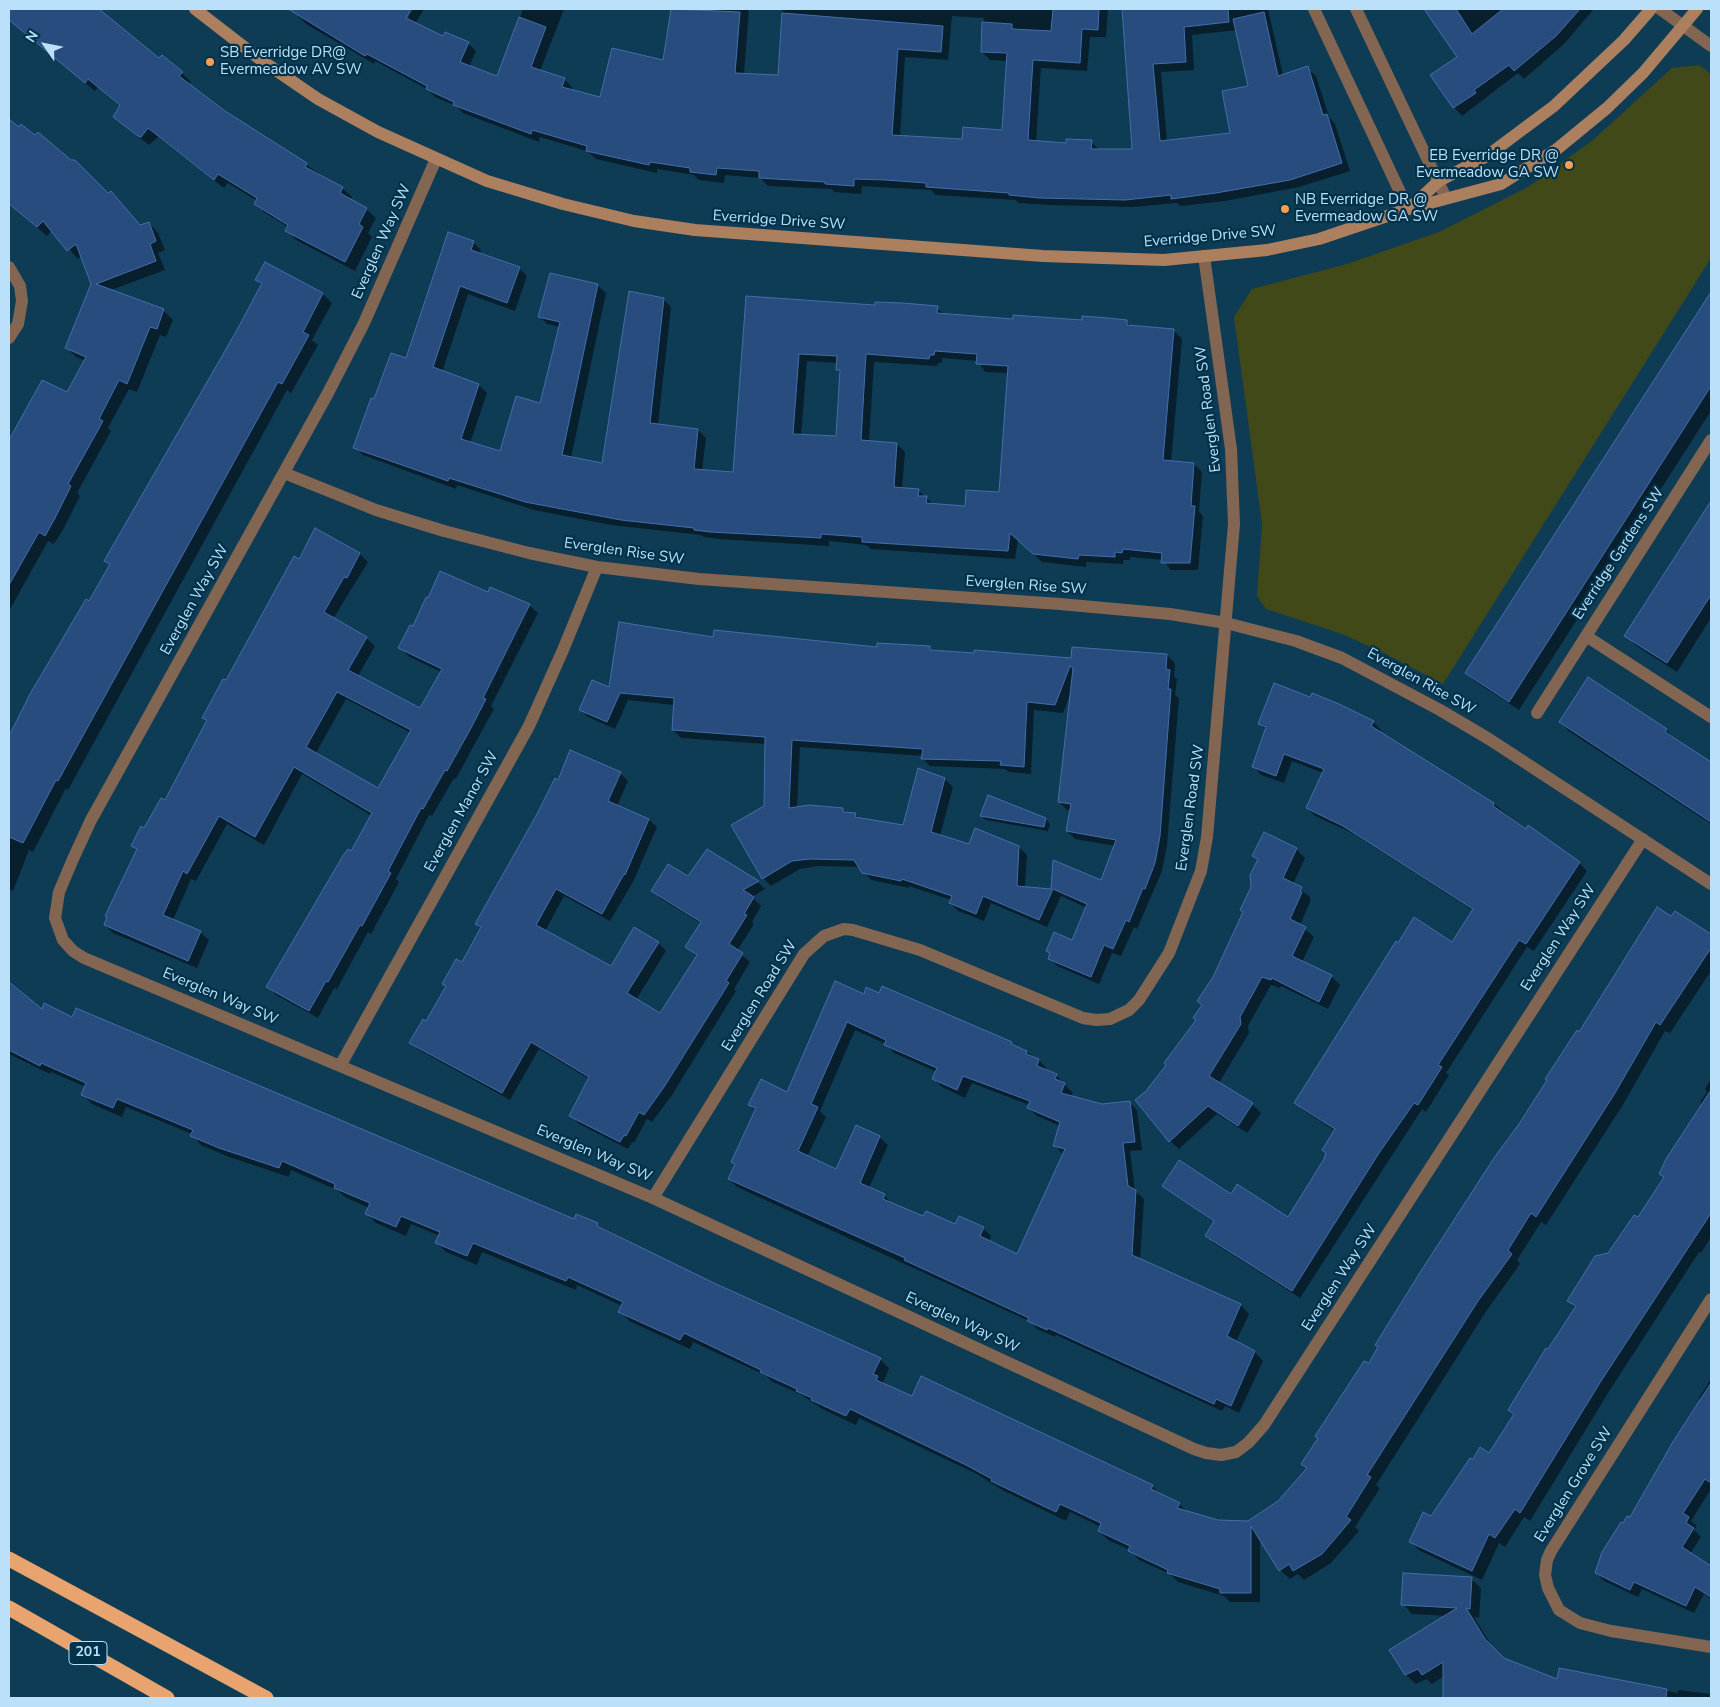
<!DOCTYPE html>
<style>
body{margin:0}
#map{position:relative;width:1720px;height:1707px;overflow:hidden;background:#0f3c55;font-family:"Nunito Sans",sans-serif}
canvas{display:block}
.frame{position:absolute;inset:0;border:10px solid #bae0fa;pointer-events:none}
.north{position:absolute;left:20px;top:20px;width:50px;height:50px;-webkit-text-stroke:4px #02314a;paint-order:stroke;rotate:303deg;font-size:14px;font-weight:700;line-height:20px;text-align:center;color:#bae0fa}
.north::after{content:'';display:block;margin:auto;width:18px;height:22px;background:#bae0fa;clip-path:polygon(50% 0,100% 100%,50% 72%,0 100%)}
</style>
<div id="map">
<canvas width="1720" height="1707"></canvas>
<div class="frame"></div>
<div class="north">N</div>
</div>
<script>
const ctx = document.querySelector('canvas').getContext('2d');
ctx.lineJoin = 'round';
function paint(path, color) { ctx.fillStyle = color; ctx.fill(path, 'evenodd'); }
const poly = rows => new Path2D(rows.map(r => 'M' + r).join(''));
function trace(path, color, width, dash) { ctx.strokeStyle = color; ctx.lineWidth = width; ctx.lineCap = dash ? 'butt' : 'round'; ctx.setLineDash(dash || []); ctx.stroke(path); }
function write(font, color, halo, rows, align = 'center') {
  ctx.font = font + ' "Nunito Sans",sans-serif'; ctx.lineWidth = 4.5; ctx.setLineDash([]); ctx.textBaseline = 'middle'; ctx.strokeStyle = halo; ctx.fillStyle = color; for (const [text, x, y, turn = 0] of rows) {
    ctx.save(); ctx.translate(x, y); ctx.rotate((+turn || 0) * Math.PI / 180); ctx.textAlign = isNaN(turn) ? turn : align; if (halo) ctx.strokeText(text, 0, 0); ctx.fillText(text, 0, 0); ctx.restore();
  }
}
paint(poly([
 [1699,65,1711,74,1711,258,1443,684,1382,652,1342,634,1266,609,1257,596,1262,524,1234,317,1252,289,1347,264,1439,232,1528,187,1593,140,1672,68]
]), '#414919');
paint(poly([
 [9,9,97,9,160,60,182,73,191,82,189,85,224,112,342,188,352,197,350,200,366,209,376,218,368,233,372,237,355,271,296,240,287,230,288,227,265,213,256,203,257,201,228,183,224,188,158,137,149,145,114,117,121,106,98,87,95,91,15,25,9,19],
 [296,9,410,9,402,22,404,24,413,9,424,9,415,24,444,38,468,43,476,51,469,67,497,78,523,9,564,9,540,71,564,79,572,87,571,91,600,99,664,62,672,9,749,9,744,74,780,77,783,9,1108,9,1106,37,1090,37,1087,71,1041,68,1036,142,1067,144,1091,142,1100,150,1134,150,1124,9,1268,9,1283,75,1307,68,1316,76,1329,117,1335,124,1350,171,1299,187,1225,201,1181,206,1177,203,1133,207,1049,205,1018,203,1016,200,936,195,931,190,895,188,862,186,861,194,834,192,832,189,768,186,760,178,725,175,724,183,699,180,694,175,657,169,657,173,596,159,587,151,540,137,539,142,463,113,456,106,435,97,427,89,375,61,374,64,306,24,298,16,300,12],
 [952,16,984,18,982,52,990,60,1008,61,1003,131,963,141,900,137,905,57,948,60],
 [1237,30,1249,87,1231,134,1167,142,1161,72,1194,70,1192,35],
 [1425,9,1594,9,1564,44,1524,79,1518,73,1462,116,1454,107,1458,57],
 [9,120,141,226,149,223,158,233,165,250,158,253,165,270,111,290,163,310,173,320,166,337,160,335,137,392,129,389,108,428,111,431,77,493,80,496,64,528,54,544,48,541,9,611,9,443,43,381,67,394,85,361,76,357,66,347,93,284,82,256,78,259,52,230,47,236,9,204],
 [473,242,481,250,480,253,519,268,527,276,515,311,468,294,442,372,479,385,487,393,470,443,501,452,540,404,560,327,547,324,539,316,597,285,606,293,571,458,603,465,663,299,671,307,658,425,698,430,706,438,702,471,734,473,747,297,937,308,945,315,1014,321,1126,321,1132,327,1174,331,1182,339,1171,462,1194,464,1202,472,1199,511,1203,516,1198,570,1171,570,1163,560,1130,557,1130,560,1123,560,1123,564,1086,562,1086,567,1042,562,1018,539,1015,559,871,549,866,545,829,541,829,546,719,539,704,537,701,535,611,525,534,510,457,485,456,489,363,455,355,447,375,400,406,360],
 [942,358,978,361,985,372,1009,373,1000,493,966,507,934,505,918,490,902,489,905,452,897,444,869,442,874,362,937,366,938,363,942,363],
 [807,361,838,363,837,369,841,373,837,438,801,436],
 [265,264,323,294,332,303,312,340,318,345,291,393,287,390,68,790,66,788,33,852,29,850,13,891,9,889,9,741,90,603,111,565,106,561,263,285,257,280],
 [1711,293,1711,411,1519,710,1476,682,1466,673],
 [1701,519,1711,526,1711,618,1677,672,1635,645,1626,635],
 [315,530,360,554,368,562,333,619,366,638,375,646,358,676,421,710,441,672,408,656,400,647,413,628,489,593,529,605,538,613,491,706,494,709,479,736,456,779,454,778,432,816,429,815,396,879,399,882,371,934,368,932,337,989,334,988,318,1018,276,995,268,987,372,816,302,774,264,845,227,824,196,881,191,879,173,920,200,932,209,940,197,968,113,933,105,925,137,850,132,845,165,802,208,722,204,717],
 [346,699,411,733,378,789,316,753],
 [714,638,878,648,929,647,934,652,1072,660,1167,655,1175,663,1174,676,1177,679,1175,695,1179,698,1167,845,1162,871,1137,929,1134,927,1121,956,1112,953,1099,984,1057,966,1049,958,1051,954,1047,951,1073,941,1087,908,1061,896,1047,927,991,903,984,921,958,911,950,903,951,900,909,886,909,888,871,880,860,867,818,866,800,869,771,886,763,878,766,744,681,738,673,730,674,705,628,700,615,729,588,717,580,709,610,689],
 [1071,692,1059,802,1067,810,1071,810,1067,831,1075,839,1115,846,1102,882,1054,862,1052,890,1025,888,1027,855,1019,847,970,846,940,836,953,787,945,779,904,826,860,819,855,814,847,813,843,810,797,808,800,747,923,756,922,758,930,766,1005,769,1009,772,1031,774,1034,710,1063,713],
 [1373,722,1381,730,1380,732,1494,804,1527,830,1579,863,1587,871,1534,951,1527,947,1446,1073,1449,1075,1426,1112,1422,1109,1300,1298,1214,1243,1206,1235,1215,1223,1163,1185,1231,1196,1288,1219,1325,1159,1335,1131,1303,1110,1295,1102,1398,944,1452,944,1474,911,1352,833,1315,816,1307,808,1323,773,1292,761,1284,783,1261,775,1254,767,1267,731,1260,724],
 [1560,722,1666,730,1675,740,1711,764,1711,824,1570,732],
 [620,773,628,781,617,806,649,820,657,827,633,882,610,921,564,896,545,931,611,968,634,928,659,943,666,951,636,1000,660,1015,697,957,687,947,702,924,661,899,653,891,688,878,707,851,758,882,765,889,752,897,761,906,752,922,754,924,737,951,750,962,734,989,736,991,672,1095,652,1122,647,1119,634,1143,632,1142,628,1149,579,1124,571,1116,589,1079,539,1049,510,1100,419,1050,411,1043,427,1023,446,987,444,984,462,964,481,929,476,924,558,781],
 [981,816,1046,819,1050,824,1048,831,986,820],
 [1296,849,1305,858,1293,884,1310,897,1310,902,1300,925,1314,937,1302,962,1331,976,1340,985,1328,1009,1281,986,1280,988,1271,985,1248,1026,1249,1033,1219,1083,1252,1104,1261,1113,1247,1133,1217,1114,1179,1149,1170,1141,1147,1091,1198,1020,1214,977,1244,913,1258,860,1253,855],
 [1675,912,1711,936,1711,971,1670,1033,1665,1031,1624,1103,1546,1225,1541,1222,1517,1260,1520,1264,1487,1310,1376,1485,1380,1488,1355,1527,1359,1531,1331,1563,1304,1580,1298,1574,1290,1579,1280,1570,1260,1538,1260,1602,1230,1602,1224,1596,1178,1582,1170,1574,1139,1560,1130,1550,1108,1540,1099,1531,1101,1527,1070,1512,1066,1521,1002,1490,977,1474,859,1418,856,1425,822,1409,802,1395,771,1381,767,1376,693,1342,690,1349,629,1321,620,1311,622,1306,577,1285,576,1290,482,1252,477,1265,446,1252,437,1243,440,1236,411,1224,406,1236,376,1223,367,1214,369,1208,345,1197,337,1190,291,1170,289,1177,229,1157,201,1145,192,1134,126,1107,122,1117,92,1104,83,1094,86,1087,51,1072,50,1074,9,1054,9,984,42,1011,73,1019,575,1221,577,1215,716,1285,880,1359,889,1368,883,1383,912,1398,1152,1486,1160,1494,1179,1504,1189,1513,1218,1522,1248,1522,1279,1502,1308,1469,1303,1464,1369,1365,1579,1033],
 [864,996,1027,1052,1039,1060,1047,1069,1046,1071,1056,1075,1064,1084,1073,1093,1071,1097,1102,1106,1129,1102,1137,1110,1142,1150,1130,1151,1135,1191,1144,1199,1140,1260,1241,1305,1249,1314,1236,1342,1255,1352,1263,1361,1239,1413,1225,1406,1222,1411,1056,1335,1055,1337,1037,1329,1031,1322,737,1187,729,1179,735,1165,732,1162,756,1111,750,1104,788,1094],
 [855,1030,886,1044,894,1053,937,1072,934,1079,942,1087,965,1098,972,1083,1029,1105,1028,1108,1037,1116,1060,1126,1055,1146,1064,1155,1018,1255,989,1242,991,1236,983,1228,956,1226,924,1218,892,1204,884,1195,869,1188,888,1145,879,1137,837,1171,807,1157,826,1117,820,1111],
 [1711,1079,1711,1237,1701,1253,1699,1252,1610,1390,1530,1521,1524,1517,1505,1547,1499,1543,1482,1580,1420,1551,1411,1542,1490,1455,1514,1415,1509,1410,1576,1308,1568,1300,1639,1219,1665,1178,1660,1173,1703,1105,1700,1102,1707,1092,1705,1089],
 [1711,1379,1711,1489,1691,1521,1697,1526,1694,1530,1701,1537,1690,1554,1711,1568,1711,1599,1704,1594,1694,1613,1642,1589,1638,1597,1604,1581,1596,1573,1623,1524,1630,1519,1701,1401,1699,1398],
 [1471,1579,1481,1588,1479,1618,1474,1617,1494,1650,1504,1660,1557,1681,1560,1670,1678,1693,1678,1690,1711,1694,1711,1698,1445,1698,1444,1676,1432,1684,1427,1679,1416,1684,1406,1675,1391,1650,1447,1616,1412,1614,1403,1604]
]), '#0007');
const building = poly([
 [9,9,99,9,159,58,162,55,183,72,179,76,225,111,307,163,305,167,343,187,340,193,367,208,359,224,363,227,345,262,285,231,288,225,254,204,257,198,218,174,214,180,148,128,141,137,138,136,113,117,120,105,88,79,85,83,9,20,9,9],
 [288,9,411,9,406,18,443,36,445,32,469,42,460,62,497,76,519,17,546,27,531,67,565,78,562,87,600,97,612,48,663,60,671,9,740,12,735,73,778,75,782,13,943,26,941,52,898,49,892,135,962,139,963,127,1002,130,1007,53,981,52,982,22,1012,24,1012,29,1051,31,1053,9,1099,9,1098,30,1082,29,1080,63,1033,60,1028,140,1066,143,1066,139,1092,140,1091,149,1132,149,1122,9,1228,9,1229,22,1184,27,1186,62,1153,64,1160,141,1230,133,1222,91,1248,86,1233,19,1264,12,1278,76,1308,66,1323,115,1327,114,1342,163,1290,180,1216,193,1171,199,1171,195,1125,200,1040,198,1009,195,1009,193,926,187,926,183,886,180,854,179,854,186,825,184,825,182,759,178,759,171,717,168,716,175,690,172,690,168,650,162,649,165,586,151,587,146,532,130,531,134,453,105,454,102,426,89,427,86,367,54,365,56,288,9],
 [1424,9,1456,9,1472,34,1503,9,1580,9,1556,36,1514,71,1509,65,1474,90,1476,93,1453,108,1430,75,1457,57,1424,9],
 [9,119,19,127,21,124,35,135,38,132,71,160,75,160,108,193,111,191,140,225,149,222,156,241,150,244,156,261,96,284,164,309,157,329,150,327,127,384,119,380,99,419,103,421,68,484,71,486,55,518,45,536,39,532,9,585,9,440,42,380,67,392,86,357,65,348,91,284,76,244,67,251,43,221,37,227,9,204,9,119],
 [448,232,474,241,471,250,520,267,507,303,460,286,433,367,479,384,461,439,500,451,516,396,540,403,560,322,538,317,550,273,598,284,562,455,602,463,629,291,664,298,650,423,698,429,694,469,733,472,746,296,875,305,875,302,903,303,938,306,937,313,1013,319,1013,315,1082,320,1082,316,1108,318,1127,320,1127,325,1174,329,1163,460,1194,463,1191,506,1195,506,1190,563,1161,563,1162,553,1123,549,1122,553,1115,552,1115,557,1079,555,1078,559,1033,554,1010,533,1008,551,862,542,862,537,821,534,821,538,710,532,694,530,694,528,621,520,525,502,449,478,448,481,353,448,371,398,374,399,391,353,406,358,448,232],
 [935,351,977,354,976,364,1008,366,999,492,966,490,965,506,926,503,927,496,918,496,919,489,894,487,897,443,861,440,866,354,929,359,930,355,934,355,935,351],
 [799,354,837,356,836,370,840,370,836,436,793,434,799,354],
 [265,262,323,293,303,332,309,335,282,384,278,382,58,781,56,780,23,843,9,837,9,736,30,694,86,599,89,601,110,564,104,561,237,330,262,283,255,280,265,262],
 [1711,292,1711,386,1509,702,1465,673,1711,292],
 [1711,501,1711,595,1667,663,1624,636,1711,501],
 [315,528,360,553,347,578,344,577,324,612,367,637,348,670,420,708,442,669,398,648,410,625,413,626,426,597,428,598,440,571,488,592,490,587,530,604,483,698,486,699,471,728,447,771,445,770,423,809,421,808,388,871,391,873,362,926,360,925,328,982,326,981,309,1011,266,987,344,854,348,849,351,851,372,813,294,767,255,837,219,816,187,874,183,871,163,915,201,931,188,961,104,925,107,917,105,916,137,849,131,846,141,826,144,828,161,798,165,800,207,720,202,718,223,679,226,680,294,556,299,559,315,528],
 [337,692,411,730,378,788,306,747,337,692],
 [619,622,713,637,714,630,877,647,877,643,930,646,930,650,974,653,974,650,1071,658,1072,647,1167,654,1166,669,1170,670,1168,689,1171,689,1160,836,1155,863,1145,889,1143,888,1129,922,1126,920,1113,949,1104,945,1091,977,1048,959,1050,953,1046,951,1054,932,1072,940,1087,904,1053,889,1039,920,983,896,976,914,949,903,952,896,902,879,901,881,862,873,854,860,810,859,792,861,762,879,731,825,764,806,765,737,672,730,674,698,620,693,607,722,579,710,592,680,609,687,619,622],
 [1070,666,1073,668,1058,802,1071,804,1066,831,1116,840,1101,880,1053,860,1051,889,1017,886,1019,846,975,828,969,844,931,832,945,778,918,768,903,825,855,817,856,813,843,812,843,808,809,805,789,808,792,740,923,749,921,759,1001,761,1000,765,1024,767,1027,702,1055,705,1070,666],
 [1588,677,1667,729,1665,732,1711,762,1711,822,1559,722,1588,677],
 [1274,683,1310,697,1312,693,1339,704,1374,721,1371,726,1494,803,1493,806,1526,829,1528,825,1580,862,1526,944,1519,940,1438,1065,1442,1067,1418,1105,1414,1103,1379,1153,1292,1291,1205,1236,1214,1221,1162,1186,1179,1160,1231,1194,1237,1184,1288,1217,1324,1159,1326,1153,1322,1150,1335,1129,1294,1103,1396,941,1398,943,1414,917,1452,942,1473,909,1343,826,1306,808,1324,769,1284,754,1276,776,1252,767,1266,727,1258,724,1274,683],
 [570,750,621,772,608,801,649,819,625,875,624,874,602,914,556,889,536,925,611,966,634,927,659,942,627,993,660,1013,697,955,685,947,701,922,651,891,668,864,688,876,707,849,759,881,743,890,754,897,744,914,747,915,729,944,743,953,726,981,729,983,664,1087,644,1115,639,1112,626,1136,624,1135,620,1142,569,1116,589,1077,531,1042,502,1093,409,1043,423,1019,426,1021,446,986,442,984,456,959,462,962,481,927,475,924,537,814,555,778,558,780,570,750],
 [988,795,1046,818,1044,827,980,816,988,795],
 [1264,832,1297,848,1283,878,1302,887,1300,891,1302,892,1290,919,1306,927,1292,956,1332,975,1319,1002,1272,978,1271,980,1262,977,1240,1017,1241,1024,1209,1076,1253,1103,1238,1126,1208,1106,1169,1142,1135,1100,1146,1091,1166,1065,1164,1063,1196,1020,1193,1018,1202,1005,1197,1001,1213,977,1243,912,1240,910,1251,887,1250,875,1258,859,1252,856,1264,832],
 [1657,907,1671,916,1675,911,1711,934,1711,948,1660,1025,1656,1022,1615,1093,1536,1217,1531,1213,1508,1250,1512,1254,1478,1301,1367,1475,1371,1477,1346,1517,1351,1520,1322,1554,1293,1571,1289,1564,1279,1571,1251,1526,1251,1593,1220,1593,1220,1589,1167,1573,1168,1570,1128,1551,1130,1546,1098,1531,1101,1523,1060,1504,1056,1512,991,1481,992,1479,966,1465,850,1409,846,1416,811,1400,812,1398,796,1391,797,1389,760,1372,761,1370,684,1333,680,1340,618,1312,623,1302,568,1277,566,1281,473,1243,467,1256,435,1243,440,1232,401,1216,396,1227,365,1214,370,1203,334,1188,335,1184,282,1161,279,1168,219,1148,190,1136,193,1130,117,1099,113,1108,81,1095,86,1083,41,1063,40,1066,9,1050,9,982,42,1009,44,1003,72,1017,76,1008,574,1219,576,1214,598,1223,597,1226,716,1284,881,1358,873,1374,878,1376,876,1380,912,1396,921,1376,1153,1485,1151,1489,1180,1503,1177,1508,1218,1520,1248,1521,1278,1501,1307,1468,1301,1464,1318,1438,1315,1436,1364,1361,1369,1363,1378,1347,1375,1345,1421,1271,1494,1158,1519,1124,1547,1080,1545,1079,1562,1053,1577,1030,1579,1032,1657,907],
 [835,981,864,994,866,987,879,993,882,986,1012,1042,1011,1044,1027,1051,1026,1054,1039,1059,1037,1066,1057,1074,1055,1079,1065,1083,1061,1093,1102,1104,1130,1101,1135,1142,1123,1143,1128,1186,1136,1190,1132,1255,1241,1304,1227,1336,1255,1351,1231,1406,1216,1399,1214,1404,1048,1328,1047,1330,1027,1321,1029,1318,904,1260,905,1258,728,1179,735,1164,731,1162,756,1108,748,1105,761,1079,787,1092,835,981],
 [847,1022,886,1040,884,1045,937,1068,932,1079,957,1090,963,1076,1030,1101,1027,1108,1060,1122,1053,1146,1065,1149,1017,1254,980,1236,984,1227,959,1216,955,1224,926,1211,923,1216,883,1199,885,1194,860,1183,880,1136,856,1125,836,1169,798,1151,818,1107,811,1104,847,1022],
 [1711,1090,1711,1213,1601,1381,1520,1513,1515,1509,1495,1538,1489,1534,1472,1571,1409,1542,1423,1512,1431,1516,1470,1458,1473,1459,1480,1447,1489,1453,1514,1414,1508,1410,1546,1348,1548,1349,1576,1306,1567,1301,1595,1256,1608,1253,1634,1215,1638,1217,1664,1177,1659,1174,1666,1159,1711,1090],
 [1711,1383,1711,1483,1705,1479,1683,1513,1689,1517,1686,1523,1694,1528,1682,1547,1711,1566,1711,1597,1695,1587,1686,1606,1634,1582,1630,1590,1595,1573,1602,1552,1621,1522,1623,1523,1627,1516,1630,1517,1674,1440,1711,1383],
 [1403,1573,1472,1577,1470,1609,1466,1608,1485,1639,1504,1658,1557,1679,1559,1668,1667,1689,1666,1698,1443,1698,1443,1662,1422,1675,1418,1669,1405,1675,1389,1650,1457,1608,1401,1605,1403,1573]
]);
paint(building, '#294c7e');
trace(building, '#436eab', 1);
trace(poly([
 [1314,9,1408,209],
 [1356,9,1446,198],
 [1660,9,1711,46],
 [436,159,364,323,328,393,91,820,73,859,59,892,55,918,63,940,73,951,84,958,653,1198,1194,1449,1206,1453,1221,1455,1236,1452,1248,1443,1264,1425,1643,839],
 [9,267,20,286,22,301,18,324,9,338],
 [284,473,376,510,444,531,529,553,597,567,699,579,1060,604,1170,614,1226,623,1296,641,1342,658,1440,710,1489,739,1711,884],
 [1586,636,1711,717],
 [1537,713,1711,440],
 [340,1066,529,726,563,650,597,567],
 [653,1198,804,954,824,936,844,929,853,930,920,950,1083,1018,1096,1020,1110,1019,1129,1010,1139,1000,1169,953,1201,871,1207,837,1234,524,1231,449,1204,256],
 [1711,1299,1551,1551,1547,1560,1545,1575,1548,1588,1559,1610,1580,1623,1611,1631,1711,1647]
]), '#836651', 12);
trace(poly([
 [195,9,261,60,318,99,378,132,487,181,563,204,634,221,695,230,1043,256,1164,260,1267,250,1319,239,1408,209,1501,184,1557,149,1607,108,1643,73,1697,9],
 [1412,206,1439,181,1487,156,1554,106,1624,40,1651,9]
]), '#ac7f5e', 12);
trace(poly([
 [9,1559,266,1698],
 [9,1608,167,1698]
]), '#e8a36e', 15);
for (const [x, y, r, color] of [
 [210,62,5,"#fb9e52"],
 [1569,165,5,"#fb9e52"],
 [1285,209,5,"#fb9e52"]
]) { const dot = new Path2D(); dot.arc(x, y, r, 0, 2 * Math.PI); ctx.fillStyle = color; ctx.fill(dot); trace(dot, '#02314a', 2); }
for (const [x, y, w] of [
 [88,1653,38]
]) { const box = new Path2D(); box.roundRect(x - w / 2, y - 11.5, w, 23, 4); ctx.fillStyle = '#02314a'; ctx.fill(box); trace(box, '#bae0fa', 1); }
write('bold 14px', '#bae0fa', null, [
 ["201",88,1653]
]);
write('15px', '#bae0fa', '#02314a', [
 ["SB Everridge DR@",220,53],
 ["Evermeadow AV SW",220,70],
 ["EB Everridge DR @",1559,156,"right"],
 ["Evermeadow GA SW",1559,173,"right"],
 ["NB Everridge DR @",1295,200],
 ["Evermeadow GA SW",1295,217]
], 'left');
write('15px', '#bae0fa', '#02314a', [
 ["Everridge Drive SW",779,221,4],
 ["Everridge Drive SW",1210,237,-5],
 ["Everglen Way SW",382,242,-66],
 ["Everglen Road SW",1209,409,-97],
 ["Everglen Rise SW",624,552,8],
 ["Everridge Gardens SW",1619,554,-57],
 ["Everglen Rise SW",1026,586,4],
 ["Everglen Way SW",195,600,-61],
 ["Everglen Rise SW",1421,682,29],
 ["Everglen Road SW",1191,808,-82],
 ["Everglen Manor SW",462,812,-61],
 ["Everglen Way SW",1559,938,-57],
 ["Everglen Road SW",760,996,-58],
 ["Everglen Way SW",220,997,23],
 ["Everglen Way SW",594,1154,23],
 ["Everglen Way SW",1340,1278,-57],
 ["Everglen Way SW",962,1323,25],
 ["Everglen Grove SW",1574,1485,-58]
]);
</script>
